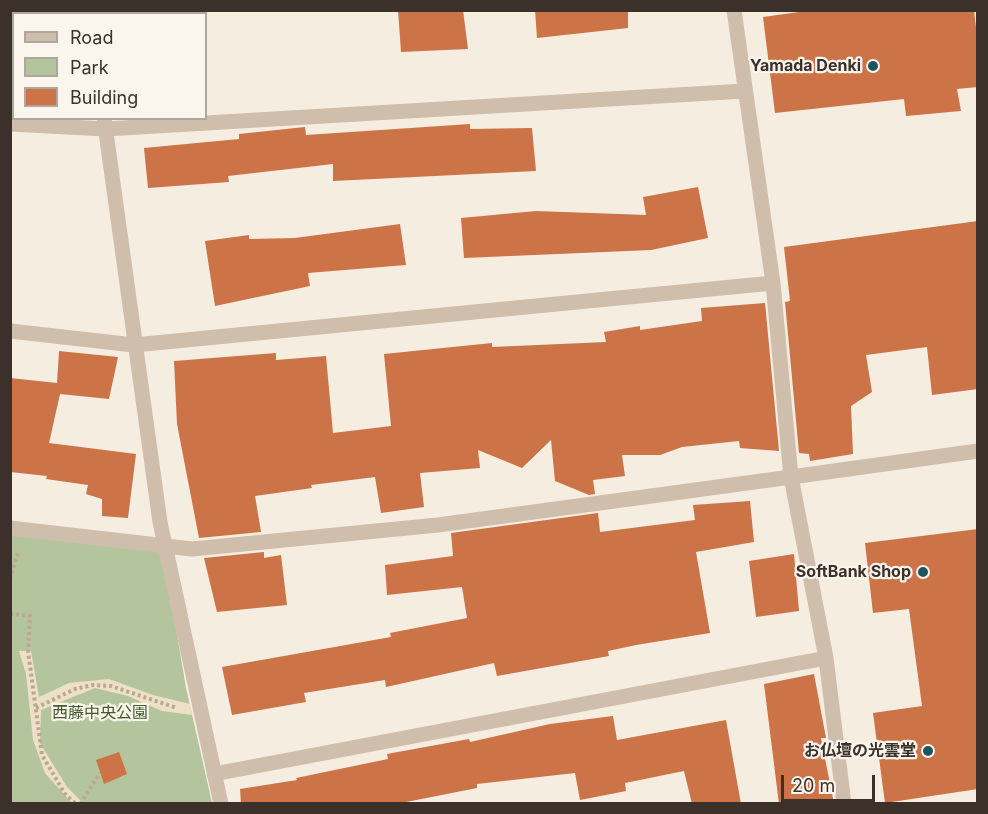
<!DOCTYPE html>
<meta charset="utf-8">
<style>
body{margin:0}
#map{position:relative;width:988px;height:814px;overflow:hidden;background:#f4ede0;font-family:Inter,sans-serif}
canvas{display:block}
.frame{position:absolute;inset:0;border:12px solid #3b312a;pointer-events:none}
.legend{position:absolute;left:12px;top:12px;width:195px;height:108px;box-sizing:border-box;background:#fbf6ed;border:2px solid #aea79f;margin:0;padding:8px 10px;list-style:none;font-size:18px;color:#3b312a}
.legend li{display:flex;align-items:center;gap:12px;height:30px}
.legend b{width:30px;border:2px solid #aea79f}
.scale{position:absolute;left:781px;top:775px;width:94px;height:27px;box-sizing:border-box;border:3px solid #3b312a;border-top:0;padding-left:8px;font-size:18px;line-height:21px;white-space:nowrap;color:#3b312a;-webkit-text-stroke:4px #fbf6ed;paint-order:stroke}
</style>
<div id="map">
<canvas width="988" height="814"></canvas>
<div class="frame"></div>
<ul class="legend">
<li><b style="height:8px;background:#cebeab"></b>Road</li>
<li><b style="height:16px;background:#b4c59e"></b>Park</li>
<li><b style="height:16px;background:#cc7347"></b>Building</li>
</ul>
<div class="scale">20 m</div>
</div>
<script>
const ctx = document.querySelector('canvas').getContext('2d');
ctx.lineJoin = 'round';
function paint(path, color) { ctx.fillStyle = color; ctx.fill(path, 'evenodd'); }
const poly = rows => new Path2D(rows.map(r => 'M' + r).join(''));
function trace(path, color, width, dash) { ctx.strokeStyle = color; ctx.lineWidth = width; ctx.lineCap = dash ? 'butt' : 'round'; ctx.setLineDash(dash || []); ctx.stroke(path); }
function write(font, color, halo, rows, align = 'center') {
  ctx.font = font + ' Inter,"Noto Sans JP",sans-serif'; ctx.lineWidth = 4.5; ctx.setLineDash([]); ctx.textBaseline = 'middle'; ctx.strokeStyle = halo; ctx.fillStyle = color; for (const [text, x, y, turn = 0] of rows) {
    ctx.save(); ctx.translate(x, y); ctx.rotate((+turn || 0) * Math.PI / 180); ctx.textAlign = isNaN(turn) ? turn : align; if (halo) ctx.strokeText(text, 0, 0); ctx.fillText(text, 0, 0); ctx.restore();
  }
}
paint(poly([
 [11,533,163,552,186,688,212,803,11,803]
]), '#b4c59e');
paint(poly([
 [19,651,31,651,39,697,69,683,109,679,153,695,190,704,192,715,162,711,128,696,95,688,41,710,40,743,67,787,83,803,72,803,45,773,33,740,26,674]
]), '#ede0c6');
paint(poly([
 [398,10,463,10,468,49,401,52],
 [535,10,628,10,628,28,537,38],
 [813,10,974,10,978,45,978,87,957,89,961,111,906,116,904,99,775,113,763,17],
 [470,124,470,129,532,128,536,171,333,181,333,164,228,176,229,182,148,188,144,148,239,139,239,134,305,127,306,135],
 [698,187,708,238,651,250,464,258,461,218,536,211,646,215,643,197],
 [978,221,978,389,932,395,927,347,866,355,872,392,851,406,853,454,810,461,809,454,799,453,785,302,790,301,784,247],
 [400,224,406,265,308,273,310,286,215,306,205,241,249,235,249,239,295,238],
 [765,303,779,451,740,448,739,441,682,447,660,455,622,455,625,476,593,480,595,494,589,495,555,481,551,440,522,468,478,450,480,468,420,473,424,507,381,513,375,477,311,485,312,488,255,496,261,532,199,538,177,424,174,361,276,353,276,360,326,356,333,433,391,426,384,354,492,343,492,347,606,342,604,332,640,326,640,330,702,321,701,308],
 [59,351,118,357,109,399,60,394,49,443,136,454,128,518,102,516,102,499,86,494,88,485,46,479,47,476,10,472,10,378,57,383],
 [750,501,754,542,696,552,710,633,636,645,608,651,609,656,497,676,494,663,386,687,385,680,304,693,306,702,232,715,222,667,391,637,390,633,467,618,462,587,387,595,385,565,453,556,451,533,598,513,600,532,695,520,693,505],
 [978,529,978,789,885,803,873,713,922,706,909,609,873,613,865,543],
 [264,552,264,558,281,555,287,605,217,612,204,558],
 [794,554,799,611,756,617,749,561],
 [814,674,826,738,821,738,834,804,779,804,764,684],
 [613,716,617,740,726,720,741,804,692,804,684,771,625,783,626,791,580,800,575,773,477,784,477,788,396,804,241,804,240,789,297,780,296,778,388,759,387,754,469,739,470,742,550,724],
 [119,752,127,774,104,784,96,760]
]), '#cc7347');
trace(poly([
 [10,579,18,552],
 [10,614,30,616,28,651,42,755,65,794,76,804],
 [36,708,75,689,93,685,111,686,177,708],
 [80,804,100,773]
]), '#baa894', 4, [3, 3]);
trace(poly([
 [791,477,978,451]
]), '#cebeab', 15);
trace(poly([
 [90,10,90,14],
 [734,10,773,283,791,477,826,658,844,804],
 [104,118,160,522,221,804],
 [10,124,106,129,744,91],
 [10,331,134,345,773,283],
 [10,528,192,549,438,525,791,477],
 [214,774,826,658]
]), '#cebeab', 15);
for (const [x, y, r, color] of [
 [873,66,6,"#1d555f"],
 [923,572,6,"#1d555f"],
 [928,751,6,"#1d555f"]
]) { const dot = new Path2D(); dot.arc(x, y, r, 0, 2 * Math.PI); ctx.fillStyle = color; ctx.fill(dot); trace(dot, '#fbf6ed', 2); }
write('bold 16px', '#3b312a', '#fbf6ed', [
 ["Yamada Denki",861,66],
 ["SoftBank Shop",911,572],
 ["お仏壇の光雲堂",916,751]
], 'right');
write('16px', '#455b2c', '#fbf6ed', [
 ["西藤中央公園",100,713]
]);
</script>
